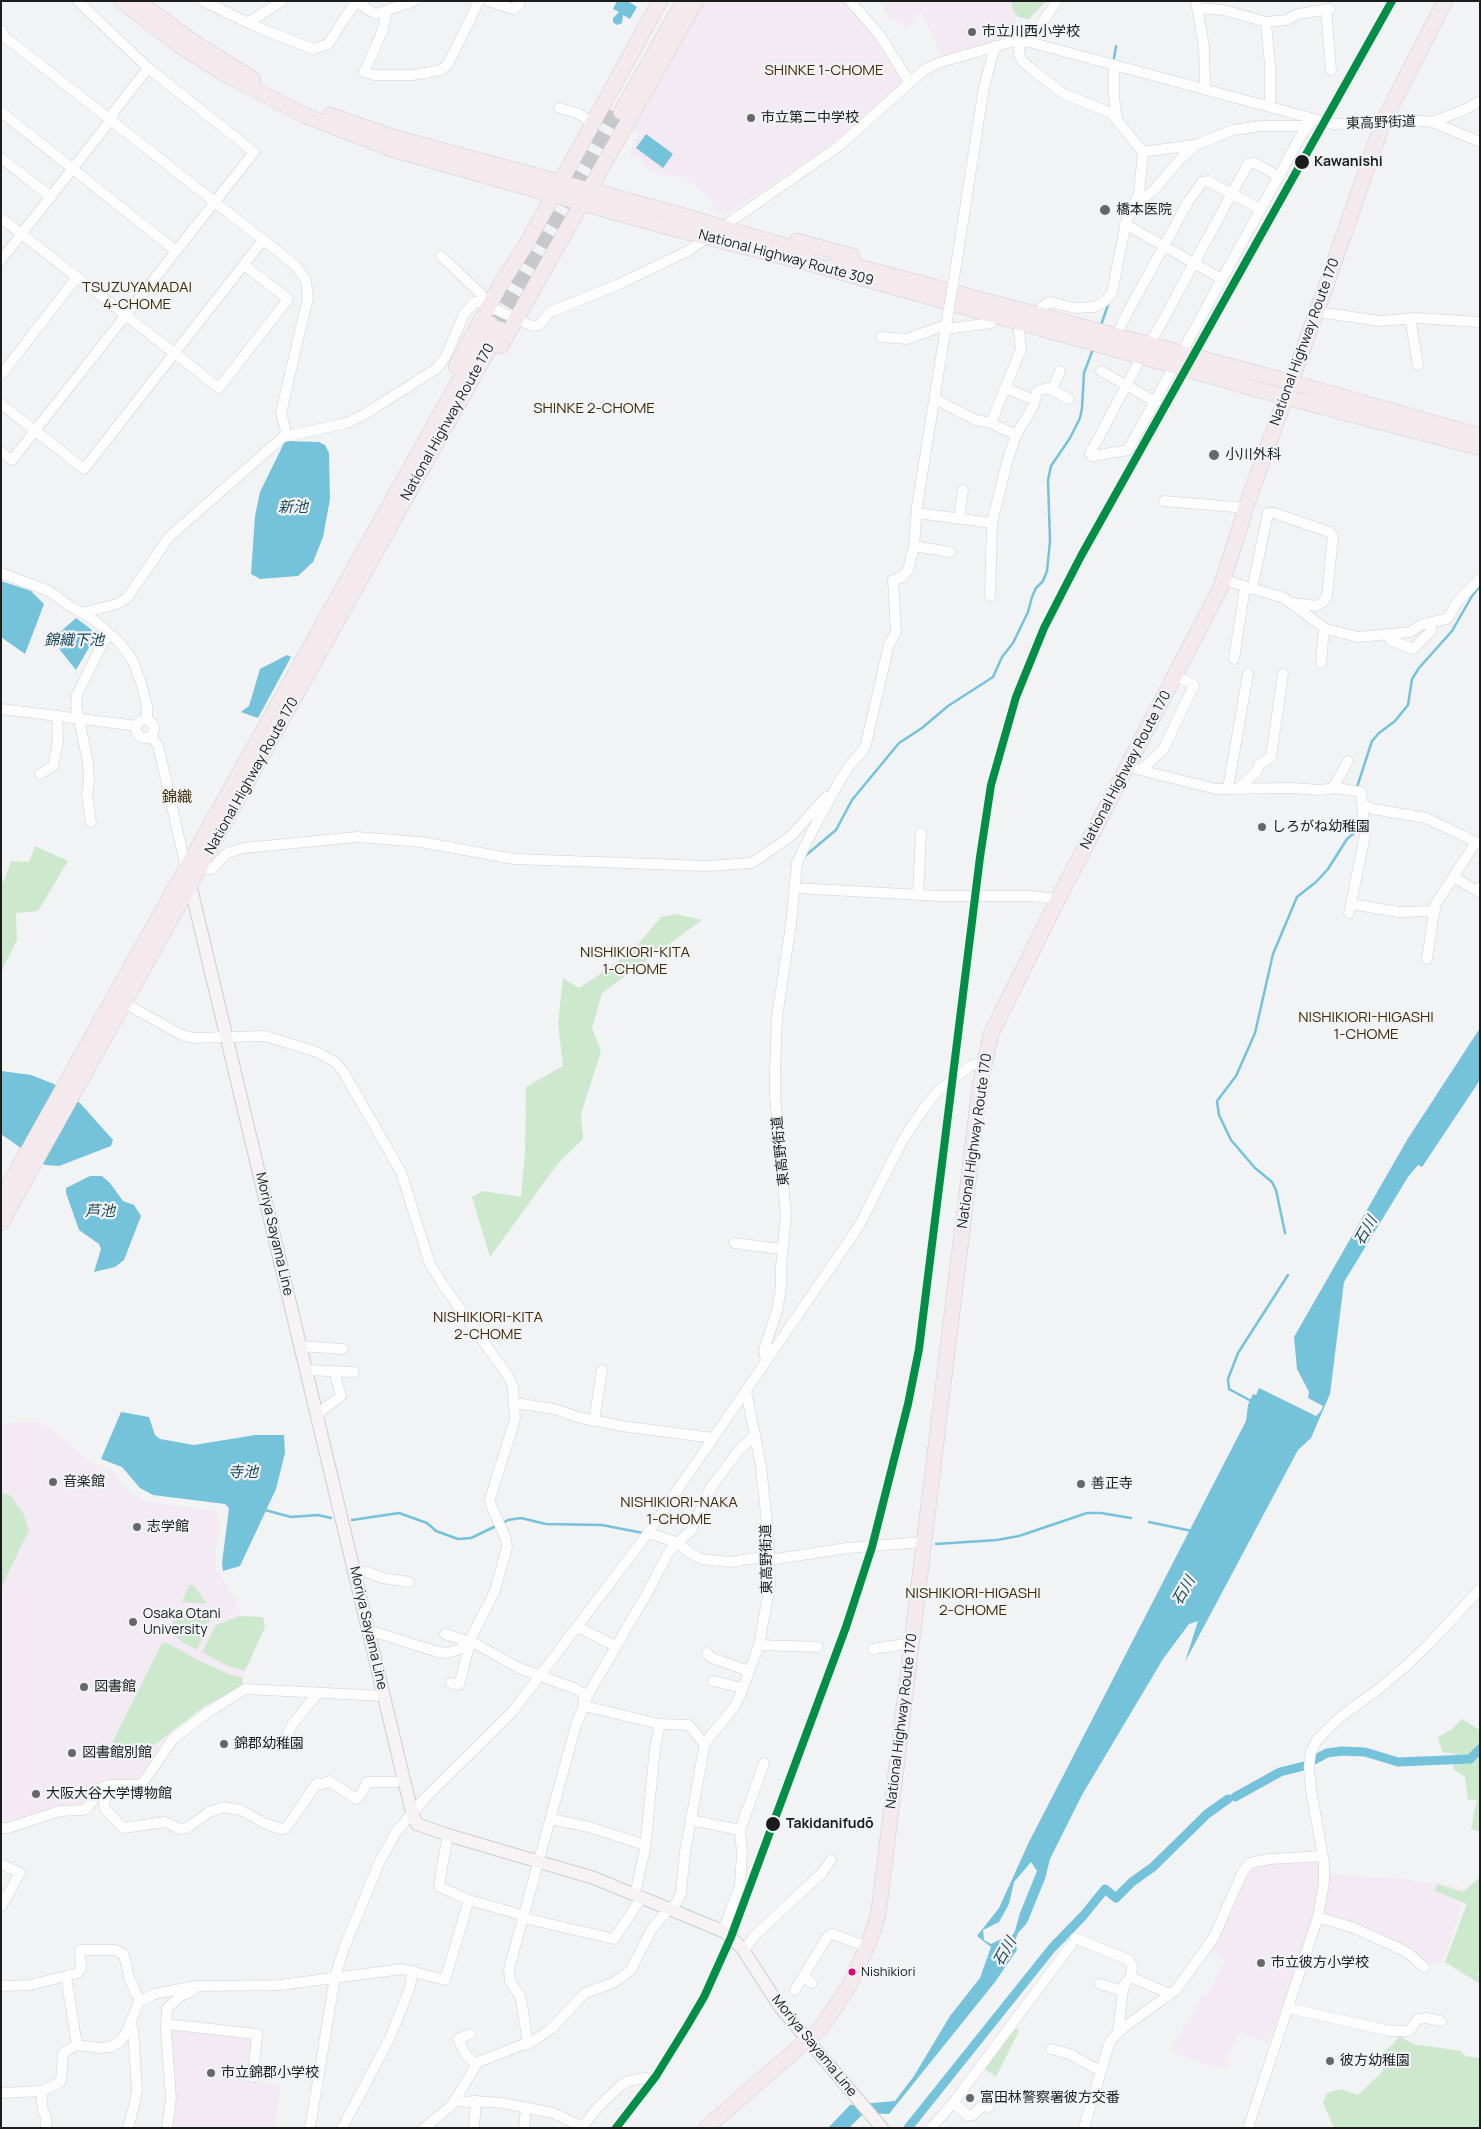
<!DOCTYPE html>
<meta charset="utf-8">
<style>
body{margin:0}
#map{position:relative;width:1481px;height:2129px;overflow:hidden;background:#f2f3f5;font-family:Manrope,sans-serif}
canvas{display:block}
.frame{position:absolute;inset:0;border:2px solid #1c1c1d;pointer-events:none}
</style>
<div id="map">
<canvas width="1481" height="2129"></canvas>
<div class="frame"></div>
</div>
<script>
const ctx = document.querySelector('canvas').getContext('2d');
ctx.lineJoin = 'round';
function paint(path, color) { ctx.fillStyle = color; ctx.fill(path, 'evenodd'); }
const poly = rows => new Path2D(rows.map(r => 'M' + r).join(''));
function trace(path, color, width, dash) { ctx.strokeStyle = color; ctx.lineWidth = width; ctx.lineCap = dash ? 'butt' : 'round'; ctx.setLineDash(dash || []); ctx.stroke(path); }
function write(font, color, halo, rows, align = 'center') {
  ctx.font = font + ' Manrope,"Noto Sans JP",sans-serif'; ctx.lineWidth = 4.5; ctx.setLineDash([]); ctx.textBaseline = 'middle'; ctx.strokeStyle = halo; ctx.fillStyle = color; for (const [text, x, y, turn = 0] of rows) {
    ctx.save(); ctx.translate(x, y); ctx.rotate((+turn || 0) * Math.PI / 180); ctx.textAlign = isNaN(turn) ? turn : align; if (halo) ctx.strokeText(text, 0, 0); ctx.fillText(text, 0, 0); ctx.restore();
  }
}
paint(poly([
 [704,1,846,1,860,17,905,82,834,142,723,217,699,188,681,175,669,176,649,170,638,157,629,154,639,133,633,129],
 [876,1,1016,1,1016,21,1012,37,942,56,921,12,908,27,888,18,883,4],
 [28,1422,42,1423,53,1430,88,1461,110,1469,131,1493,143,1501,217,1511,220,1528,215,1552,216,1568,237,1602,240,1616,263,1617,265,1627,245,1671,242,1686,205,1706,173,1730,142,1779,133,1782,113,1780,102,1783,84,1806,60,1806,12,1822,4,1822,1,1819,1,1424],
 [1320,1862,1320,1874,1398,1878,1424,1883,1435,1882,1468,1889,1443,1961,1433,1965,1412,1954,1315,1914,1307,1941,1268,2043,1239,2032,1228,2058,1226,2069,1204,2064,1173,2052,1173,2041,1190,2020,1203,1994,1207,1996,1225,1961,1212,1949,1251,1867,1257,1864],
 [176,2028,252,2036,256,2041,250,2081,280,2085,276,2128,171,2128,170,2031]
]), '#f4eaf4');
paint(poly([
 [1012,1,1046,1,1029,19,1018,17,1012,8],
 [35,846,68,861,38,911,16,913,17,940,1,972,1,883,4,881,11,861,29,862],
 [676,914,702,920,602,993,592,1028,601,1051,581,1114,583,1139,559,1162,490,1257,472,1197,483,1191,521,1197,525,1151,526,1087,563,1066,558,1023,563,978,579,988,612,966,638,944,661,917],
 [1,1493,10,1495,24,1515,29,1530,1,1588],
 [189,1585,193,1585,207,1604,182,1602],
 [178,1612,212,1616,197,1650,184,1643,169,1631],
 [240,1616,263,1617,265,1627,245,1671,228,1666,202,1652,216,1625],
 [162,1643,167,1643,200,1661,231,1675,243,1678,242,1686,205,1706,141,1755,132,1756,111,1745],
 [1462,1719,1480,1730,1480,1832,1471,1829,1477,1800,1468,1800,1465,1777,1453,1769,1455,1754,1442,1752,1438,1737,1452,1729],
 [1480,1877,1480,1971,1477,1973,1480,1976,1480,1984,1445,1962,1467,1904,1435,1891,1437,1884,1463,1892],
 [1014,2027,1019,2031,996,2077,985,2069],
 [1399,2036,1413,2044,1461,2051,1465,2056,1480,2058,1480,2128,1334,2128,1323,2103,1327,2093,1341,2089,1358,2095,1383,2071,1382,2053,1394,2043]
]), '#cde9cd');
paint(poly([
 [617,1,628,1,637,7,630,19,623,15,622,23,617,25,613,22,613,18,619,12,613,9],
 [646,134,673,154,663,168,636,148],
 [285,441,319,442,325,445,329,453,330,499,323,537,313,562,298,576,260,579,251,574,255,516,260,492],
 [1,581,31,591,44,604,25,654,1,637],
 [76,618,92,630,90,646,76,670,60,650,58,641,60,632],
 [287,655,291,657,258,718,241,712,249,706,260,669],
 [1480,1028,1480,1080,1422,1167,1418,1165,1408,1177,1344,1282,1330,1394,1311,1438,1298,1450,1185,1662,1198,1621,1189,1624,1163,1659,1082,1795,1050,1859,1045,1879,1027,1923,1018,1933,1014,1944,1016,1945,1017,1950,995,1982,889,2114,864,2113,849,2128,828,2128,850,2105,895,2101,914,2076,950,2016,980,1978,991,1947,977,1936,999,1908,1029,1842,1246,1421,1248,1405,1253,1394,1256,1395,1259,1388,1316,1416,1321,1411,1323,1406,1308,1398,1309,1392,1297,1369,1294,1337,1407,1140],
 [1031,1862,1037,1871,1020,1913,1015,1931,1004,1949,1002,1947,1001,1939,991,1944,984,1940,983,1930,999,1922,1009,1904,1014,1882],
 [1,1071,31,1075,54,1084,80,1103,113,1140,111,1146,59,1166,45,1165,1,1134],
 [90,1176,102,1176,110,1183,123,1201,134,1205,141,1216,124,1260,115,1267,94,1272,101,1249,99,1244,79,1230,66,1193,66,1188],
 [121,1412,149,1417,155,1435,160,1439,194,1445,255,1435,284,1435,285,1453,276,1489,240,1566,223,1571,222,1563,229,1508,225,1504,153,1495,140,1488,122,1467,101,1459]
]), '#75c2db');
trace(poly([
 [1114,58,1116,46],
 [1101,325,1109,302],
 [1357,787,1372,741,1379,733,1395,721,1408,705,1412,679,1419,668,1452,631,1472,596,1480,586],
 [805,856,836,830,852,800,899,743,922,728,948,706,993,677,1002,657,1013,643,1028,612,1032,597,1036,588,1043,581,1047,571,1050,541,1048,480,1051,466,1070,438,1080,418,1082,408,1084,373,1093,349],
 [1285,1233,1276,1190,1272,1182,1255,1168,1231,1140,1219,1115,1217,1101,1236,1076,1255,1033,1273,954,1297,897,1316,882,1328,869,1347,839,1360,828],
 [1253,1402,1229,1389,1228,1379,1238,1353,1288,1275],
 [265,1510,291,1517,318,1515,331,1518],
 [352,1520,399,1513,427,1523,436,1531,458,1539,471,1538,496,1526],
 [1149,1522,1192,1531],
 [501,1524,508,1520,521,1518,546,1524,602,1525,643,1533],
 [936,1544,997,1540,1019,1536,1087,1513,1101,1513,1131,1518]
]), '#75c2db', 2.5);
trace(poly([
 [1314,1760,1327,1753,1342,1751,1365,1752,1398,1762,1470,1759,1480,1749],
 [1235,1797,1280,1772,1304,1766],
 [908,2128,1052,1948,1083,1916,1105,1889,1116,1898,1132,1882,1153,1867,1207,1814,1228,1799]
]), '#75c2db', 9);
trace(poly([
 [491,324,612,107],
 [500,329,621,112]
]), '#c7c8ca', 15, [15, 8]);
const minor = poly([
 [203,1,257,27,313,49,328,44,356,1],
 [363,1,362,6,376,14,414,1],
 [488,1,513,9,519,5,520,1],
 [850,1,879,34,910,83],
 [1196,1,1204,46,1205,90],
 [1197,8,1224,10,1266,22,1286,20,1298,14,1330,9],
 [1326,9,1331,70],
 [387,11,382,32,364,72,374,75,413,75,441,70,448,64,479,1],
 [249,22,282,1],
 [1266,22,1270,66,1270,107],
 [1,30,5,37,295,265,301,273,306,280,308,297,281,413,287,435],
 [1020,41,1019,54,1022,61,1030,68,1064,94,1111,113,1143,152,1139,193,1126,222,1112,293,1105,301,1094,307,1075,308,1050,302,1042,307],
 [1029,42,1057,1],
 [1114,65,1114,97,1117,119],
 [559,108,577,113,593,123],
 [1,112,176,251],
 [1432,122,1480,142],
 [1143,152,1194,145],
 [1,158,51,197],
 [1133,206,1153,191,1183,156,1198,144,1233,130,1261,126,1306,126],
 [1,218,219,388,288,299,244,265],
 [1125,224,1222,279],
 [441,256,484,297,481,303],
 [1,260,110,121,113,113,148,68],
 [953,285,984,87,995,46],
 [1317,312,1381,321,1416,318,1480,322],
 [1410,318,1418,365],
 [1120,328,1123,321,1188,202,1202,182,1208,181,1260,209],
 [881,337,907,339,940,327,946,329,991,323],
 [1150,344,1248,164,1255,163,1278,176],
 [1137,365,1090,454,1093,456,1128,450,1303,132,1314,119],
 [1101,371,1156,402],
 [1,375,77,277],
 [1005,388,1034,400],
 [1052,390,1060,371],
 [935,399,976,420,991,423,1016,435],
 [1,404,84,469,263,240],
 [991,423,1021,349,1019,331],
 [1,452,12,460,254,152,148,68,78,1],
 [1164,501,1246,508],
 [917,513,992,523],
 [959,518,963,490],
 [914,546,950,552],
 [1,573,49,591,68,605,94,620,119,642,133,661,141,683,147,706,147,720],
 [1224,580,1284,598,1326,629,1358,637,1410,632,1423,624,1447,619,1458,601,1480,578],
 [1252,589,1268,513,1274,513,1329,532,1333,536,1327,596,1323,602,1316,606,1294,603],
 [990,596,992,523,1007,462,1016,435,1034,405,1037,391,1048,388,1069,399],
 [81,613,117,604,127,598,169,537,283,437,347,423,365,414,436,369,445,358,464,314,475,302,481,303,532,326,539,325,550,312,617,285,688,251,838,147,924,70,941,62,1015,41,1029,42,1333,124,1383,122,1402,119,1432,122,1464,110,1480,101],
 [1388,634,1390,640,1413,649,1431,631,1431,623],
 [1234,659,1245,587],
 [1321,663,1324,628],
 [1,709,137,726],
 '136 729a9 9 0 1 1 18 0a9 9 0 1 1-18 0Z',
 [150,736,158,745,186,868,212,869,227,853,244,848,357,837,421,842,514,859,707,866,752,863,791,836,826,797],
 [1128,767,1216,789,1292,788,1319,790,1336,788,1361,792,1365,835,1349,913],
 [1141,770,1163,750,1194,685,1175,675],
 [40,774,53,766,58,742,57,716],
 [1228,788,1248,674],
 [1239,788,1257,771,1259,765,1271,757,1283,674],
 [1333,788,1348,761],
 [1362,804,1373,809,1426,818,1480,844],
 [91,822,87,794,89,782,88,762,76,705,77,695,104,640,110,634],
 [1454,877,1477,891,1480,887],
 [795,888,940,896,1031,896,1058,899],
 [918,895,921,833],
 [1351,904,1399,912,1435,911],
 [1427,959,1435,905,1476,842],
 [124,1003,180,1034,193,1038,265,1036,317,1052,335,1062,343,1071,401,1172,430,1264,441,1282,508,1376,513,1387,515,1419,490,1499,491,1505,506,1539,507,1547,495,1591,471,1638,459,1685,451,1683],
 [734,1243,782,1249],
 [300,1346,343,1349],
 [766,1361,764,1350,777,1311,781,1287,781,1266,786,1215,775,1096,775,1071,777,1017,791,924,797,863,809,837,839,782,849,766,862,752,866,744,889,644,896,632,893,580,902,577,908,570,914,546,917,506,949,308],
 [306,1370,354,1372],
 [515,1403,554,1409,581,1418,622,1426,713,1438],
 [317,1414,341,1396,334,1371],
 [594,1421,602,1370],
 [648,1533,676,1542,693,1555,702,1559,730,1562,769,1556],
 [769,1560,847,1548,923,1542],
 [355,1574,367,1572,383,1578,409,1582],
 [578,1627,615,1646],
 [368,1630,438,1652,447,1653,457,1650,471,1643],
 [445,1634,476,1644,519,1668,576,1689,583,1693,584,1704],
 [759,1645,818,1647],
 [873,1649,911,1643],
 [707,1653,712,1658,749,1671],
 [713,1681,743,1688],
 [584,1706,659,1724,689,1725,705,1745],
 [282,1745,292,1725,317,1694],
 [114,1785,112,1792,106,1797,104,1804,105,1809,123,1828,165,1822,180,1829,187,1828,209,1812,224,1807,241,1810,264,1823,281,1829,286,1828,317,1783,323,1784,329,1781,356,1799,362,1793,367,1782,396,1782],
 [551,1819,589,1827,645,1845],
 [691,1820,740,1830],
 [1,1828,8,1828,60,1811,84,1810,89,1806,101,1788,109,1785,140,1785,144,1781,173,1739,208,1712,245,1689,384,1696],
 [448,1835,439,1885,440,1887,469,1900,522,1915,528,1919,614,1939,642,1897],
 [1,1864,20,1873,1,1907],
 [635,1894,645,1849,655,1748,660,1724],
 [1318,1917,1354,1928,1394,1946,1408,1953,1424,1967],
 [723,1931,740,1885,742,1853,740,1830,764,1763],
 [1075,1938,1129,1960,1132,1966,1131,1977,1125,1983,1123,1991,1118,2032],
 [744,1951,754,1936,822,1873,831,1860],
 [66,1976,77,2045],
 [803,1977,812,1983],
 [1131,1977,1170,1994],
 [1100,1984,1123,1991],
 [1,1986,30,1985,78,1973,81,1968,80,1950,116,1950,124,1955,129,1977,136,1994,142,2000],
 [795,1990,828,1936,832,1934,868,1947],
 [1288,2008,1390,2031,1409,2031,1418,2019,1426,2018,1441,2021],
 [166,2024,257,2034,253,2077],
 [470,2034,458,2039,466,2055,476,2064],
 [528,2044,522,2005,520,1996,510,1981,509,1969,576,1725,589,1693,646,1595,668,1554,674,1545,691,1531,710,1489,739,1450,755,1435],
 [1051,2049,1070,2054,1094,2068,1101,2069],
 [41,2091,43,2112,46,2117,46,2128],
 [1,2093,41,2091,56,2085,61,2081,63,2053,76,2045,102,2048,110,2047,121,2041,127,2031,139,2002,154,1994,197,1986,280,1985,402,1969,445,1980,469,1900],
 [456,2100,464,2102,474,2101,502,2103,553,2113,576,2124,584,2125,598,2107,620,2086,628,2081,646,2078],
 [953,2103,969,2116,973,2115,982,2106,989,2107],
 [128,2128,135,2102,137,2090,133,2030,130,2025],
 [167,2128,171,2098,166,2030,167,2008,181,1996,193,1991,195,1986],
 [310,2128,335,1977,344,1948,380,1861,396,1832,425,1798,513,1711,648,1533,859,1226,903,1140,924,1108,938,1091,970,1066,976,1064,983,1065],
 [342,2128,389,2040,409,1990,413,1971],
 [424,2128,452,2105,478,2062,535,2040,551,2029,585,1993,613,1983,630,1971,652,1929,665,1913,675,1905,681,1893,685,1852,705,1743,735,1706,743,1688,759,1645,770,1585,769,1544,761,1466,746,1391],
 [474,2128,476,2101],
 [524,2128,526,2108],
 [931,2128,953,2103,1071,1945],
 [1084,2128,1110,2041,1124,2027,1176,1990,1214,1937,1243,1871,1250,1863,1270,1859,1323,1856],
 [1248,2128,1318,1917,1324,1883,1324,1863,1311,1790,1309,1767,1311,1752,1317,1740,1339,1718,1381,1687,1406,1666,1429,1644,1480,1589]
]);
const major = poly([
 [189,880,402,1772,413,1816,417,1824,448,1835,594,1878,725,1932,742,1948,780,2007,882,2128]
]);
const highway = poly([
 [121,1,180,46,226,75,306,116,394,150,667,227,808,263,1285,397,1480,448],
 [138,1,192,41,253,79],
 [621,112,684,1],
 [330,115,393,137,681,215,808,253],
 [797,241,852,256],
 [837,261,1290,382,1480,436],
 [501,346,696,1],
 [456,366,499,287,526,245,660,1],
 [1,1199,491,324],
 [1,1223,500,329],
 [706,2128,821,2028,849,1986,870,1940,878,1916,881,1893,980,1085,991,1034,1058,899,1221,587,1249,498,1327,283,1383,122,1445,1]
]);
trace(minor, '#d0d1d3', 11);
trace(major, '#cdcece', 14);
trace(highway, '#cdcece', 16);
trace(minor, '#fdfdfe', 10);
trace(major, '#f7f2f4', 12);
trace(highway, '#f4eaed', 15);
const minorBridge = poly([
 [949,308,953,285]
]);
trace(minorBridge, '#d0d1d3', 11, []);
trace(minorBridge, '#fdfdfe', 10);
trace(poly([
 [616,2128,656,2076,687,2026,704,1997,731,1937,846,1627,872,1547,908,1404,919,1349,980,857,991,785,1016,697,1044,628,1081,556,1392,1]
]), '#028e46', 8);
for (const [x, y, r, color] of [
 [972,32,5,"#676769"],
 [751,118,5,"#676769"],
 [1302,162,8,"#1c1c1d"],
 [1105,210,6,"#676769"],
 [1214,455,6,"#676769"],
 [1262,827,5,"#676769"],
 [53,1482,5,"#676769"],
 [1081,1484,5,"#676769"],
 [137,1527,5,"#676769"],
 [133,1622,5,"#676769"],
 [84,1687,5,"#676769"],
 [224,1744,5,"#676769"],
 [72,1753,5,"#676769"],
 [36,1794,5,"#676769"],
 [773,1824,8,"#1c1c1d"],
 [1261,1963,5,"#676769"],
 [852,1972,4.5,"#e5007d"],
 [1330,2061,5,"#676769"],
 [211,2073,5,"#676769"],
 [970,2098,5,"#676769"]
]) { const dot = new Path2D(); dot.arc(x, y, r, 0, 2 * Math.PI); ctx.fillStyle = color; ctx.fill(dot); trace(dot, '#f1f3f6', 2); }
write('13px', '#1c1c1d', '#f1f3f6', [
 ["Nishikiori",861,1972]
], 'left');
write('14px', '#1c1c1d', '#f1f3f6', [
 ["市立川西小学校",982,32],
 ["市立第二中学校",761,118],
 ["橋本医院",1116,210],
 ["小川外科",1225,455],
 ["しろがね幼稚園",1272,827],
 ["音楽館",63,1482],
 ["善正寺",1091,1484],
 ["志学館",147,1527],
 ["Osaka Otani",143,1614],
 ["University",143,1630],
 ["図書館",94,1687],
 ["錦郡幼稚園",234,1744],
 ["図書館別館",82,1753],
 ["大阪大谷大学博物館",46,1794],
 ["市立彼方小学校",1271,1963],
 ["彼方幼稚園",1340,2061],
 ["市立錦郡小学校",221,2073],
 ["富田林警察署彼方交番",980,2098]
], 'left');
write('14px', '#1c1c1d', '#f1f3f6', [
 ["東高野街道",1381,123,-2],
 ["National Highway Route 309",786,258,15],
 ["National Highway Route 170",1305,342,-70],
 ["National Highway Route 170",448,422,-61],
 ["National Highway Route 170",1126,770,-62],
 ["National Highway Route 170",252,776,-61],
 ["National Highway Route 170",975,1141,-82],
 ["東高野街道",781,1151,-96],
 ["Moriya Sayama Line",274,1234,77],
 ["東高野街道",767,1559,-91],
 ["Moriya Sayama Line",368,1628,77],
 ["National Highway Route 170",902,1721,-83],
 ["Moriya Sayama Line",814,2046,51]
]);
write('bold 14px', '#1c1c1d', '#f1f3f6', [
 ["Kawanishi",1314,162],
 ["Takidanifudō",786,1824]
], 'left');
write('15px', '#3f2b03', '#f1f3f6', [
 ["SHINKE 1-CHOME",824,71],
 ["TSUZUYAMADAI",137,288],
 ["4-CHOME",137,305],
 ["SHINKE 2-CHOME",594,409],
 ["錦織",177,798],
 ["NISHIKIORI-KITA",635,953],
 ["1-CHOME",635,970],
 ["NISHIKIORI-HIGASHI",1366,1018],
 ["1-CHOME",1366,1035],
 ["NISHIKIORI-KITA",488,1318],
 ["2-CHOME",488,1335],
 ["NISHIKIORI-NAKA",679,1503],
 ["1-CHOME",679,1520],
 ["NISHIKIORI-HIGASHI",973,1594],
 ["2-CHOME",973,1611]
]);
write('italic 15px', '#1b4958', '#f1f3f6', [
 ["新池",293,508],
 ["錦織下池",74,641],
 ["芦池",100,1212],
 ["石川",1366,1231,-60],
 ["寺池",243,1473],
 ["石川",1184,1591,-60],
 ["石川",1005,1952,-60]
]);
</script>
